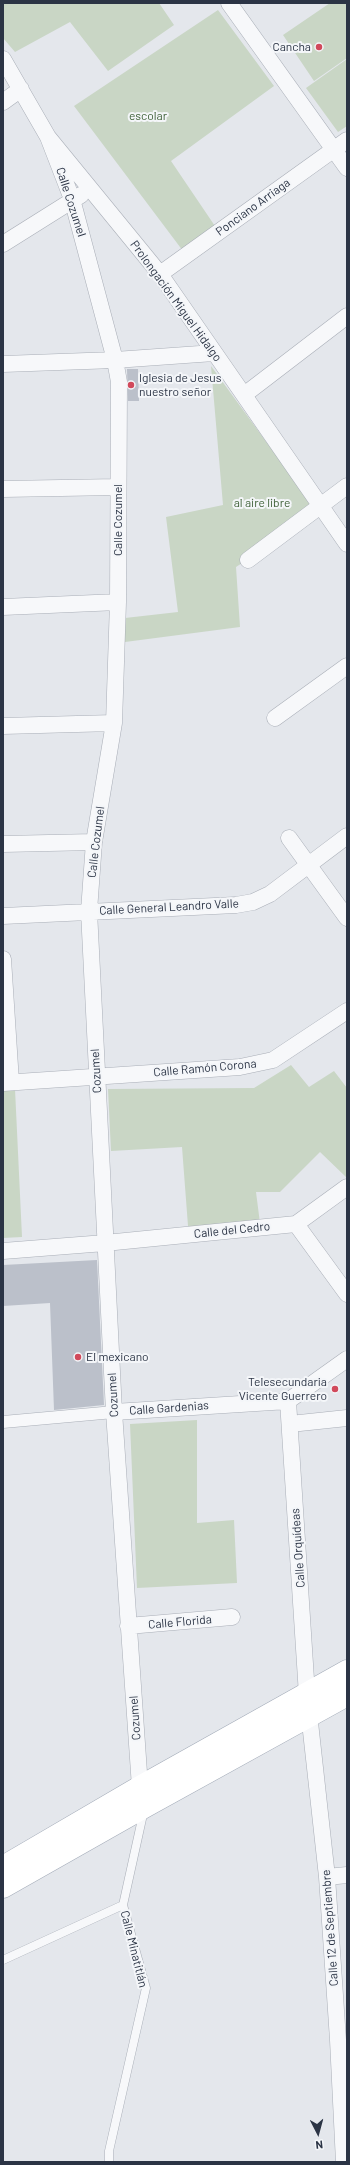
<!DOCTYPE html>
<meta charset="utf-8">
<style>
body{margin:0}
#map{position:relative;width:350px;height:2165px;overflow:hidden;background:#e4e7ec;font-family:Barlow,sans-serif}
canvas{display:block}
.frame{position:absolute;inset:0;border:4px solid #2b3445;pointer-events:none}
.north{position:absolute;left:298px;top:2113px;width:40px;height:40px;-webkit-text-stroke:3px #f4f6f9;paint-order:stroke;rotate:174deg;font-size:11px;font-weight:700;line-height:16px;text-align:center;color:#2b3445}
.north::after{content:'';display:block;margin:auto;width:14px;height:18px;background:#2b3445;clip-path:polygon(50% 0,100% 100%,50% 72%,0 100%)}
</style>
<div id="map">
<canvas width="350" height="2165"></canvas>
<div class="frame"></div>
<div class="north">N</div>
</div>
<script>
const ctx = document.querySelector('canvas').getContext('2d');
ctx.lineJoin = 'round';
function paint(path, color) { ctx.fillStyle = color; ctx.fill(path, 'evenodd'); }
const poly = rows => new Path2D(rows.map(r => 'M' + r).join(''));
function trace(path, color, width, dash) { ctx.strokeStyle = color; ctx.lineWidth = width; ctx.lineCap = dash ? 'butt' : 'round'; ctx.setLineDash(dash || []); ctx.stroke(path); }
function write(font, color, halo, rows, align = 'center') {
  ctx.font = font + ' Barlow,sans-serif'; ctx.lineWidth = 4; ctx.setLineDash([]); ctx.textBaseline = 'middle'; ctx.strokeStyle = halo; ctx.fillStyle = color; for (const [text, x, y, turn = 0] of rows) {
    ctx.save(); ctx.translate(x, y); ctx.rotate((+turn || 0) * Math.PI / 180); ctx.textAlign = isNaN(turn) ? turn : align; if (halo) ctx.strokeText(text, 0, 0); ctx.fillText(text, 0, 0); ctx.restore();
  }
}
paint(poly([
 [3,3,159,3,174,25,108,71,70,22,15,52,3,38],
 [330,3,347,3,347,58,314,81,283,35],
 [218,10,274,86,171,161,219,232,186,255,74,106],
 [347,59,347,126,338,132,306,88],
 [211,366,318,513,236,567,240,627,125,642,125,618,178,612,166,517,223,505],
 [291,1065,309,1087,334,1071,347,1088,347,1176,346,1177,320,1152,280,1192,256,1192,261,1231,189,1239,182,1147,111,1151,108,1089,254,1088],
 [15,1089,22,1237,3,1238,3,1090],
 [197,1420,197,1523,234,1520,237,1583,137,1588,130,1424]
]), '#c9d6c5');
paint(poly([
 [127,369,138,369,139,401,128,401],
 [97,1260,104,1405,54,1410,50,1303,3,1306,3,1265]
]), '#bbc0ca');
const service = poly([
 [3,1960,123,1905],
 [109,2162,109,2151,146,1988,123,1905,144,1810]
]);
const pedestrian = poly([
 [3,1422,114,1412]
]);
const minor = poly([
 [229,3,347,168],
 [3,59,48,137,160,274,347,544],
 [3,102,21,89],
 [48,137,72,199,115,360,119,382,118,602,114,723,94,842,89,911,114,1412,140,1787,142,1795],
 [3,244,81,195],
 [160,274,347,140],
 [3,364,115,360,214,353],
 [244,395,347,316],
 [3,489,118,487],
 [248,560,347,486],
 [3,607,118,602],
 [275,718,347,666],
 [3,726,114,723],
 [289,838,347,918],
 [3,844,94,842],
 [3,916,236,905,253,902,270,894,347,836],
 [3,959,11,1082],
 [3,1083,240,1067,273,1060,347,1011],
 [296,1224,347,1294],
 [3,1251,105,1243,296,1224,347,1187],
 [288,1401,307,1695,327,1877,338,2040,344,2162],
 [288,1401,347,1359],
 [114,1412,288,1401],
 [290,1424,347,1418],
 [128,1626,232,1617],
 [327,1877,347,1875]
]);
const primary = poly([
 [3,1867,140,1787,347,1671],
 [3,1887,146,1806,347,1695]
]);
trace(service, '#a9aeb7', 9);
trace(pedestrian, '#a9aeb7', 13);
trace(minor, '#a9aeb7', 17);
trace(primary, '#a3abb8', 23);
trace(service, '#f7f8fa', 8);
trace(pedestrian, '#f7f8fa', 12);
trace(minor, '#f7f8fa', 16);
trace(primary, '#fff', 22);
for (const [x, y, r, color] of [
 [319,47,4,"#d1495b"],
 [131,385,4,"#d1495b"],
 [78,1357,4,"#d1495b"],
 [335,1389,4,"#d1495b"]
]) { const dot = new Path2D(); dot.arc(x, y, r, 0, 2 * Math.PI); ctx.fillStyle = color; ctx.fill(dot); trace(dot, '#f4f6f9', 1.5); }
write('12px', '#2b3445', '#f4f6f9', [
 ["Cancha",311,47],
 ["Iglesia de Jesus",139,378,"left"],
 ["nuestro señor",139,392,"left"],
 ["El mexicano",86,1357,"left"],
 ["Telesecundaria",327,1382],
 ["Vicente Guerrero",327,1396]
], 'right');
write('12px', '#3f6138', '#f4f6f9', [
 ["escolar",148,116],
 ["al aire libre",262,503]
]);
write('12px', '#2b3445', '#f4f6f9', [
 ["Calle Cozumel",71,202,72],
 ["Ponciano Arriaga",253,207,-36],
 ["Prolongación Miguel Hidalgo",176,301,54],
 ["Calle Cozumel",118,520,-90],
 ["Calle Cozumel",96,842,-83],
 ["Calle General Leandro Valle",169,907,-3],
 ["Calle Ramón Corona",205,1068,-5],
 ["Cozumel",96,1071,-93],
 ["Calle del Cedro",232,1230,-6],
 ["Cozumel",113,1395,-93],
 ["Calle Gardenias",169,1408,-4],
 ["Calle Orquídeas",298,1548,-94],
 ["Calle Florida",180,1622,-5],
 ["Cozumel",135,1718,-94],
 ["Calle 12 de Septiembre",330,1928,-94],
 ["Calle Minatitlán",134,1949,76]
]);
</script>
